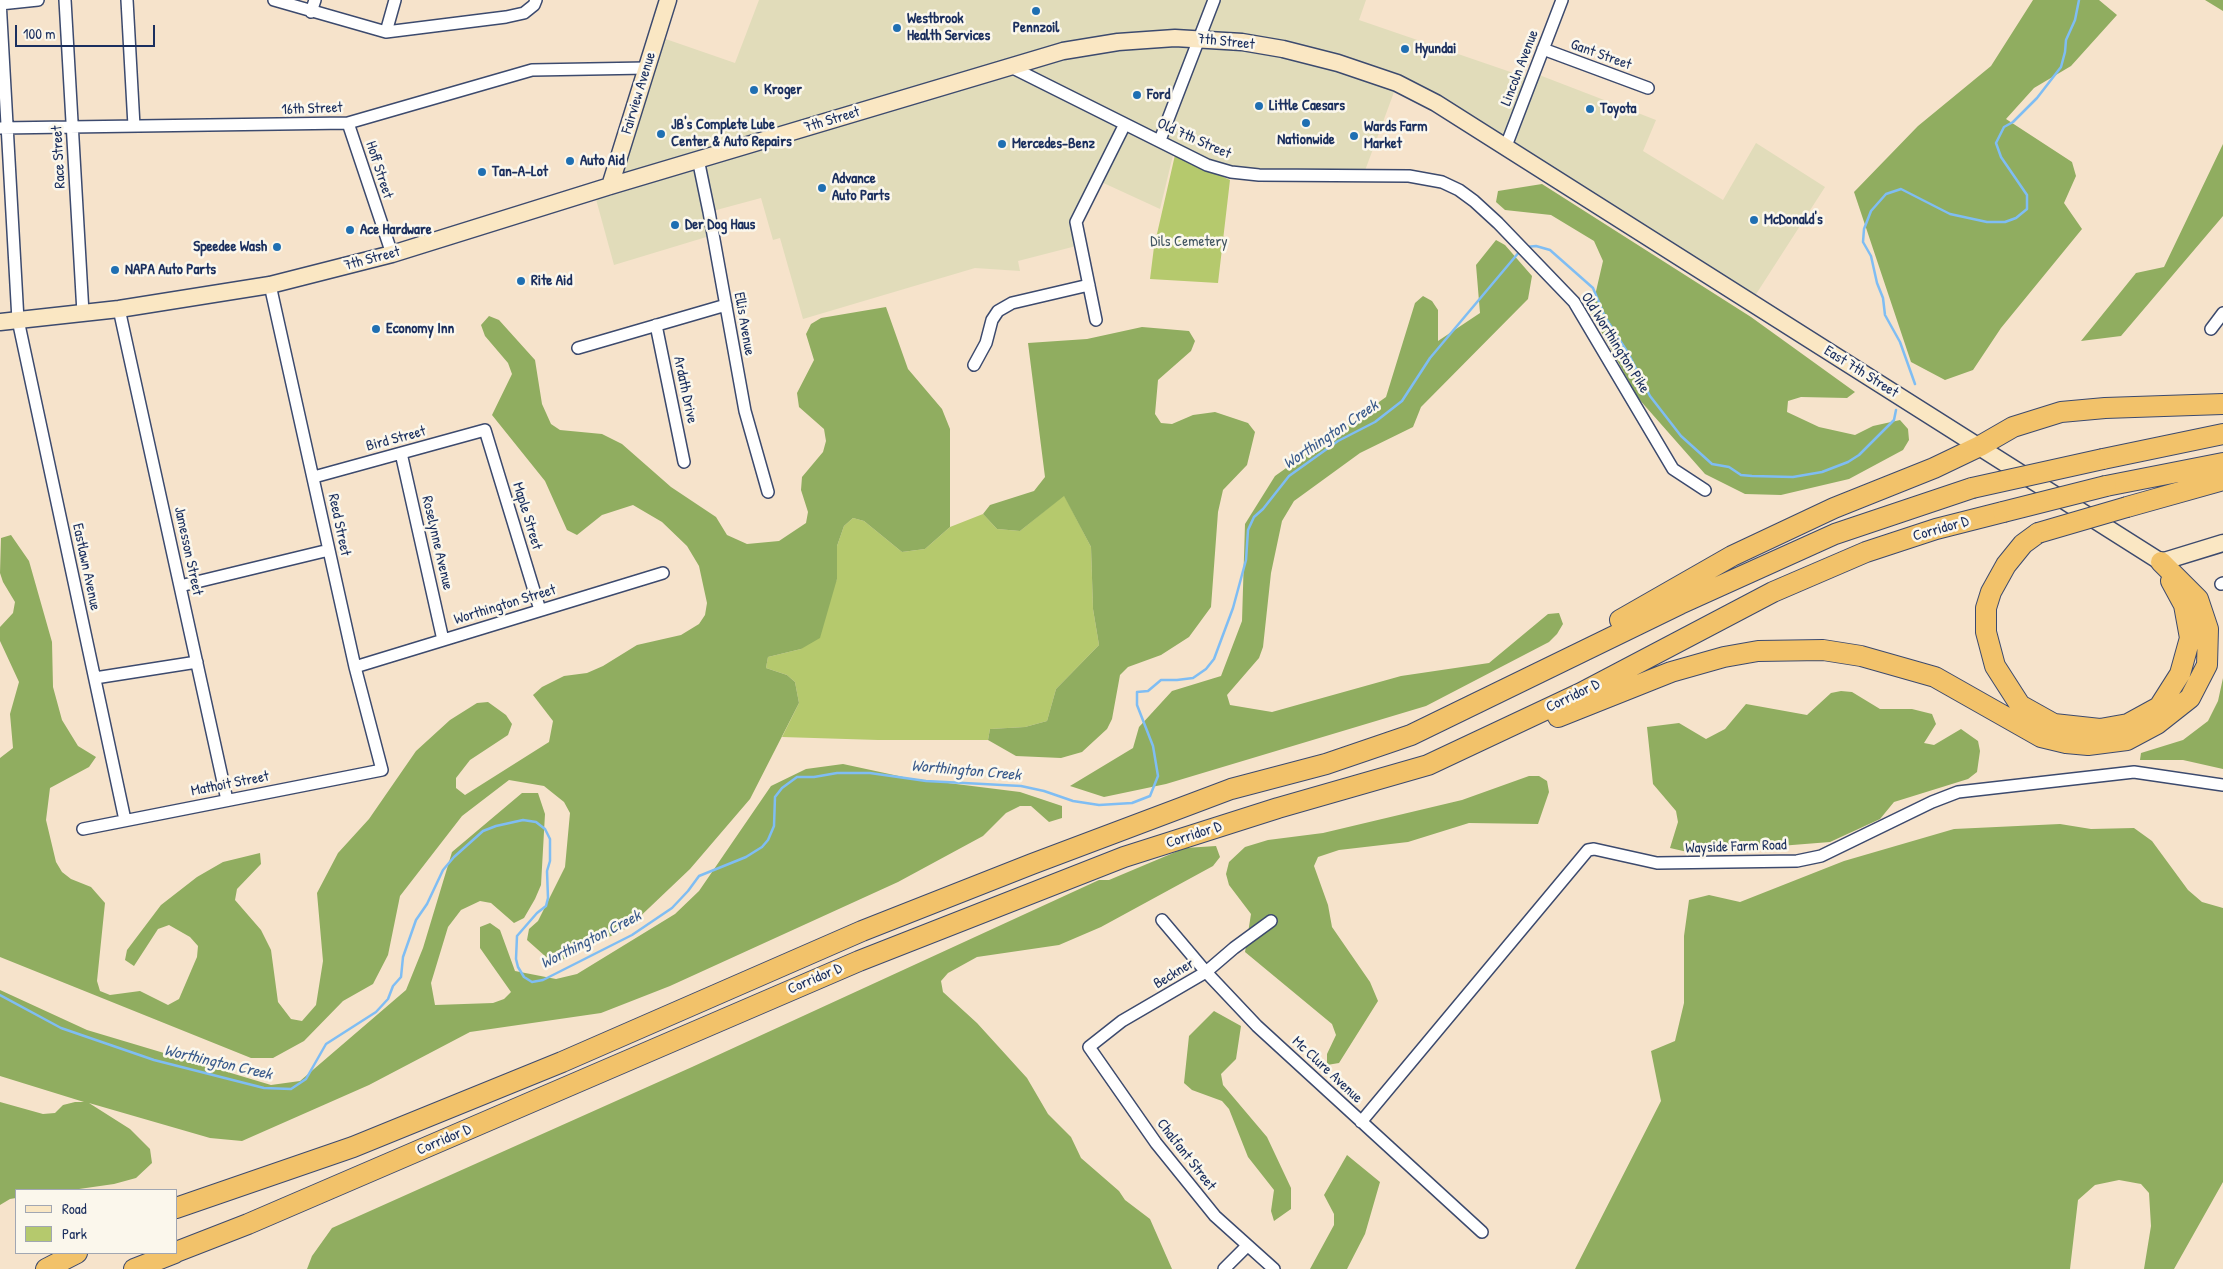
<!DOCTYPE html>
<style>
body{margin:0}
#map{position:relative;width:2223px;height:1269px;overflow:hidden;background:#f6e3cb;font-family:"Patrick Hand",sans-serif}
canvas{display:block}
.legend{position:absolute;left:15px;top:1189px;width:162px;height:65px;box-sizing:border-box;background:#fbf7ec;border:1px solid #a1a7b3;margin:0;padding:6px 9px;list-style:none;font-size:15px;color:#1b2f5e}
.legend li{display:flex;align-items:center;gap:10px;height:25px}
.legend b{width:25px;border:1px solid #a1a7b3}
.scale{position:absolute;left:15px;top:25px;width:140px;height:22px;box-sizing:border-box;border:2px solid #1b2f5e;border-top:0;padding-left:6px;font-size:15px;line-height:18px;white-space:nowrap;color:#1b2f5e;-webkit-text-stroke:4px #fbf7ec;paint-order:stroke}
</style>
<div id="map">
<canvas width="2223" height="1269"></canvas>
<ul class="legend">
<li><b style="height:6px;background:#fae7c3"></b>Road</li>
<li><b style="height:14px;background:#b5c96d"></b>Park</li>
</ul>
<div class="scale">100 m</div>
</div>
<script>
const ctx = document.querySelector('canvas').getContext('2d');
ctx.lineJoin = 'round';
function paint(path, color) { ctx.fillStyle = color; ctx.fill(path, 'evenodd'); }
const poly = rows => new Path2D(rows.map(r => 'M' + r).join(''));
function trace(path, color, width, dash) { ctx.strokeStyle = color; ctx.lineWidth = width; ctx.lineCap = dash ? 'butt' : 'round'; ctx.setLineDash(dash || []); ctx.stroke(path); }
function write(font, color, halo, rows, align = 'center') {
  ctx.font = font + ' "Patrick Hand",sans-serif'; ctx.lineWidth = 5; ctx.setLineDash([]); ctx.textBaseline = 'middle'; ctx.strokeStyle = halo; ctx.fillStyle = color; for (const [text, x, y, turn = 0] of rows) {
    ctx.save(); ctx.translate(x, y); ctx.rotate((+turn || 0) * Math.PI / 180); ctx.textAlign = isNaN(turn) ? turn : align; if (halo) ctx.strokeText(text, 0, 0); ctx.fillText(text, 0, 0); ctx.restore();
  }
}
paint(poly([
 [759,0,1366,0,1359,20,1531,79,1534,73,1656,120,1643,151,1723,200,1756,143,1825,187,1751,302,1397,84,1363,176,1231,172,1175,147,1160,209,1097,180,1076,222,1080,245,1018,261,1020,271,975,268,803,319,780,238,773,240,761,198,709,212,713,235,614,265,594,192,610,186,657,36,735,63]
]), '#e1dcba');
paint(poly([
 [1175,155,1230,180,1218,283,1150,279,1154,247],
 [1064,495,1091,547,1093,609,1099,645,1056,689,1047,721,1025,727,990,729,988,740,878,740,782,737,799,703,795,682,787,675,766,668,768,657,801,649,837,579,837,546,844,526,853,518,864,521,902,552,925,549,950,527,983,514,997,529,1020,531]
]), '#b5c96d');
paint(poly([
 [2033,0,2099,0,2117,15,2071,66,2034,88,2006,119,2072,162,2076,176,2064,203,2082,229,2001,328,1973,370,1945,380,1911,362,1854,192,1918,126,1991,66],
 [2205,0,2223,0,2223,11],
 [2223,144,2223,216,2121,336,2081,341,2136,273,2164,267],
 [1542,184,1751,317,1855,392,1847,398,1801,397,1788,401,1787,412,1819,427,1855,435,1873,426,1900,420,1908,429,1909,440,1903,450,1849,479,1781,495,1745,494,1705,474,1638,398,1591,313,1603,261,1594,241,1551,215,1505,210,1496,202,1498,191],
 [1496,240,1505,245,1532,276,1528,299,1421,407,1413,427,1360,453,1294,501,1282,521,1271,573,1263,647,1259,658,1227,695,1230,705,1272,712,1401,676,1489,663,1548,614,1559,613,1563,624,1557,634,1549,642,1426,706,1166,784,1104,797,1070,786,1133,748,1139,727,1172,691,1221,676,1242,621,1245,524,1275,476,1386,397,1415,303,1423,296,1432,301,1438,310,1438,341,1480,313,1476,265],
 [886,307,908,369,942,409,950,429,950,527,925,549,902,552,864,521,853,518,844,526,837,546,837,579,820,638,801,649,768,657,766,668,787,675,795,682,799,703,750,799,690,869,629,927,554,964,527,940,529,929,538,921,565,867,570,813,564,802,544,786,509,780,462,816,400,896,388,955,373,984,343,1001,304,1041,273,1058,251,1058,0,957,0,758,13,748,10,714,19,682,0,641,0,627,13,613,15,602,3,582,0,573,1,538,11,535,29,561,52,642,53,687,62,720,78,746,96,757,89,767,50,788,46,820,56,862,62,872,71,879,91,887,105,903,97,981,100,991,110,995,140,991,168,1005,179,999,197,957,198,946,190,937,169,925,158,929,134,966,125,960,127,950,161,905,197,877,223,862,260,853,261,864,237,889,235,900,261,930,271,950,278,1002,291,1019,302,1021,316,1005,323,961,317,893,338,853,369,819,416,751,450,720,477,703,488,702,506,715,512,724,508,735,470,760,456,778,456,788,465,795,549,742,553,721,533,695,542,687,564,676,587,673,603,666,637,645,681,635,699,624,705,615,707,603,699,566,687,546,662,522,633,505,602,515,577,535,567,530,545,481,492,415,512,374,508,363,485,336,481,325,489,316,499,320,535,360,542,404,551,424,560,430,602,434,622,444,671,487,716,517,727,535,747,544,779,541,806,523,808,512,801,490,802,477,823,452,826,441,824,429,799,407,797,393,814,360,806,334,811,324,821,318],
 [1142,327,1189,331,1195,341,1191,351,1158,380,1155,414,1161,423,1172,424,1193,415,1215,412,1248,423,1255,432,1247,465,1223,490,1218,512,1211,607,1189,637,1161,655,1128,667,1120,675,1112,719,1107,729,1082,752,1061,758,1016,756,988,740,990,729,1025,727,1047,721,1056,689,1099,645,1093,609,1091,547,1064,496,1020,531,997,529,983,514,990,505,1034,491,1045,477,1028,343,1087,339],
 [2223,663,2223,769,2183,760,2140,760,2141,753,2183,740,2208,721,2218,701,2223,678],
 [1841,691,1852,692,1880,709,1912,709,1932,714,1936,724,1924,743,1934,745,1961,729,1978,741,1980,751,1977,772,1968,779,1894,802,1880,819,1830,842,1692,853,1670,848,1678,822,1676,811,1653,784,1647,727,1679,723,1706,739,1725,729,1746,704,1807,715,1831,693],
 [843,764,908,778,1020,792,1062,806,1062,818,1049,822,1031,806,1020,806,1006,813,983,836,898,882,670,986,601,1013,470,1032,369,1085,242,1141,210,1138,89,1103,130,1129,150,1149,152,1163,136,1178,114,1184,72,1190,16,1190,16,1198,10,1199,0,1205,0,1102,43,1114,55,1113,63,1105,75,1102,84,1102,0,1076,0,990,87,1030,271,1085,300,1081,406,990,423,948,452,852,522,793,538,793,545,814,541,885,535,899,524,918,514,923,491,903,480,901,461,910,448,927,431,983,435,1005,493,1003,504,999,511,992,480,948,480,927,490,923,500,930,515,971,556,979,577,974,675,914,699,891,771,786,806,769],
 [1529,776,1539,776,1547,781,1549,792,1538,824,1469,823,1408,842,1339,850,1318,857,1314,866,1328,905,1332,927,1370,982,1378,1001,1339,1063,1327,1065,1327,1054,1336,1035,1332,1024,1245,952,1251,914,1229,885,1226,874,1229,862,1245,847,1268,840,1323,833,1462,800],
 [2060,824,2091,829,2134,828,2152,841,2188,890,2202,902,2223,908,2223,1182,2174,1269,2144,1269,2151,1226,2149,1193,2141,1184,2119,1180,2095,1185,2078,1200,2070,1269,1575,1269,1661,1101,1651,1051,1675,1041,1684,1003,1684,936,1689,900,1709,895,1740,902,1844,861,1954,829],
 [1216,846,1220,857,1213,866,1101,927,1059,945,977,957,948,973,941,981,943,992,977,1023,1027,1078,1048,1114,1071,1137,1081,1158,1119,1191,1125,1200,1150,1219,1172,1269,307,1269,312,1256,332,1228,692,1067,1099,880,1109,880,1185,848],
 [1214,1011,1241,1026,1236,1059,1221,1074,1223,1085,1267,1137,1291,1188,1291,1209,1274,1221,1271,1211,1274,1190,1248,1157,1229,1109,1222,1101,1192,1090,1184,1083,1189,1036],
 [1347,1155,1380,1182,1365,1234,1347,1269,1310,1269,1334,1225,1334,1214,1324,1195]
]), '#90ad60');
trace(poly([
 [1526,247,1536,246,1550,250,1593,288,1605,317,1628,353,1650,396,1681,436,1712,464,1729,467,1741,475,1752,476,1793,477,1822,472,1848,462,1859,455,1894,420,1896,410],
 [1915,384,1900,342,1885,315,1883,298,1877,283,1871,256,1863,242,1864,229,1871,211,1886,194,1901,189,1950,214,1987,222,2005,222,2016,218,2027,209,2027,195,2001,157,1996,143,2004,127,2013,122,2037,98,2061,67,2065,52,2066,40,2075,20,2079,0],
 [0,995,61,1028,154,1060,264,1088,291,1089,306,1079,326,1044,376,1012,388,999,393,986,401,977,403,957,416,920,427,904,443,870,454,857,483,831,496,826,523,820,536,822,545,829,550,839,550,861,547,871,548,898,546,906,537,913,517,936,516,959,518,967,524,977,532,982,543,980,632,935,672,908,688,891,699,876,746,857,762,847,768,840,774,826,775,797,782,788,797,777,814,777,837,773,870,773,926,781,1021,786,1044,791,1073,801,1099,805,1132,803,1150,796,1158,776,1153,746,1137,705,1137,692,1148,691,1161,680,1177,680,1193,678,1206,669,1214,659,1233,608,1246,560,1248,530,1254,517,1263,509,1289,476,1338,441,1375,422,1402,401,1430,358,1520,251]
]), '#7fbdf3', 2.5);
const street = poly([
 [0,0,18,320,125,820],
 [65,0,83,313],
 [127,0,134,126],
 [274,0,386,32,506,17,524,13,534,5,536,0],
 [0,4,38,0],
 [311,12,315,0],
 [386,32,395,0],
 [1543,49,1648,88],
 [1009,66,1207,165,1231,172,1259,175,1409,176,1442,182,1459,190,1474,201,1498,223,1574,302,1673,469,1705,490],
 [348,123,392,254],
 [0,128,348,123,532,70,647,68],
 [1160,140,1214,0],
 [1506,146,1562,0],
 [698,159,709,212,745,411,768,492],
 [119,309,227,800],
 [1096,320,1076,222,1125,124],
 [656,325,684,462],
 [2211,329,2223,313],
 [578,348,726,305],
 [974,365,986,343,992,320,998,311,1012,303,1089,285],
 [401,453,443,640],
 [314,477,485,430,540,610],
 [2221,584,2223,583],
 [180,586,329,550],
 [355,667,663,573],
 [95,678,197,662],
 [83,829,382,770,355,667,270,285],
 [1162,920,1206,972,1257,1026,1482,1232],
 [1271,921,1234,948,1206,972,1122,1021,1089,1047,1156,1143,1215,1216,1274,1269],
 [1361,1122,1588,850,1594,849,1657,863,1797,861,1821,856,1932,802,1958,792,2134,772,2223,785],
 [1224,1269,1247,1246]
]);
const secondary = poly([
 [610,186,668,0],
 [0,322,119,309,270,285,392,254,610,186,1063,51,1118,42,1175,38,1242,42,1283,49,1338,63,1397,83,1436,103,2161,562,2223,543]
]);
const highway = poly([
 [2103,459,2223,434],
 [2106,486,2223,463],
 [2127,507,2223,480],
 [2038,533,2023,544,2006,565,1991,592,1986,608,1986,632,1995,666,2020,705,2054,724,2100,729,2128,724,2159,707,2180,674,2190,638,2184,605,2171,581],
 [1620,620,1732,556,1834,508,1934,468,1980,446,2013,427,2061,412,2105,408,2223,404],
 [1558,717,1671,672,1724,657,1758,651,1823,650,1861,656,1935,677,2041,737,2066,743,2088,745,2127,740,2157,724,2190,698,2207,665,2208,629,2198,599,2161,562],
 [176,1208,353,1147,562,1062,862,931,1032,864,1231,789,1326,764,1411,735,1680,604,1835,534,1972,488],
 [176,1252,248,1224,859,961,1124,857,1278,808,1428,765,1581,693,1773,592,1866,552,1936,529,2003,512],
 [46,1269,77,1253],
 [134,1269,175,1253]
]);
trace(street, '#3c4a6e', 14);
trace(secondary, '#3c4a6e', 19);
trace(highway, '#3c4a6e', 22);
trace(street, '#fff', 11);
trace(secondary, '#fae7c3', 16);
trace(highway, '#f2c26a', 20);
const highwayBridge = poly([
 [1972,488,2103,459],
 [2003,512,2106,486],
 [2038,533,2127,507]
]);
trace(highwayBridge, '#3c4a6e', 22, []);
trace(highwayBridge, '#f2c26a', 20);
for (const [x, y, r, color] of [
 [1036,11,5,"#1f6fb2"],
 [897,28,5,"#1f6fb2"],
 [1405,49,5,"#1f6fb2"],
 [754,90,5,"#1f6fb2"],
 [1137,95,5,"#1f6fb2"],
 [1259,106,5,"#1f6fb2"],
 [1590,109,5,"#1f6fb2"],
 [1306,123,5,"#1f6fb2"],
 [661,134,5,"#1f6fb2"],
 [1354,136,5,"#1f6fb2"],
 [1002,144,5,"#1f6fb2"],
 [570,161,5,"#1f6fb2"],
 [482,172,5,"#1f6fb2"],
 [822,188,5,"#1f6fb2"],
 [1754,220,5,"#1f6fb2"],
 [675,225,5,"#1f6fb2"],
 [350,230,5,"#1f6fb2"],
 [277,247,5,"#1f6fb2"],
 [115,270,5,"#1f6fb2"],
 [521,281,5,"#1f6fb2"],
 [376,329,5,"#1f6fb2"]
]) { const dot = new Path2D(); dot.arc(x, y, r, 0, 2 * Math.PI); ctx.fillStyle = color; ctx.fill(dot); trace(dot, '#fbf7ec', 2); }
write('bold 15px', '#1b2f5e', '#fbf7ec', [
 ["Westbrook",907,19],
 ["Health Services",907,36],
 ["Pennzoil",1036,28,"center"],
 ["Hyundai",1415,49],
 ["Kroger",764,90],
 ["Ford",1147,95],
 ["Little Caesars",1269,106],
 ["Toyota",1600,109],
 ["JB's Complete Lube",671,125],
 ["Center & Auto Repairs",671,142],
 ["Wards Farm",1364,127],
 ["Market",1364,144],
 ["Nationwide",1306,140,"center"],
 ["Mercedes-Benz",1012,144],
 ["Auto Aid",580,161],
 ["Tan-A-Lot",492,172],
 ["Advance",832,179],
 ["Auto Parts",832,196],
 ["McDonald's",1764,220],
 ["Der Dog Haus",685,225],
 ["Ace Hardware",360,230],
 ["Speedee Wash",267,247,"right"],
 ["NAPA Auto Parts",125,270],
 ["Rite Aid",531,281],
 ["Economy Inn",386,329]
], 'left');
write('15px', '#1b2f5e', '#fbf7ec', [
 ["7th Street",1226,42,6],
 ["Gant Street",1601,55,20],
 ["Lincoln Avenue",1520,68,-69],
 ["Fairview Avenue",639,93,-73],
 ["16th Street",312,109,-2],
 ["7th Street",832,120,-17],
 ["Old 7th Street",1194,139,24],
 ["Race Street",59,157,-93],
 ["Hoff Street",379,170,72],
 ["7th Street",372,259,-15],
 ["Ellis Avenue",744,324,80],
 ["Old Worthington Pike",1615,343,58],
 ["East 7th Street",1861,372,32],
 ["Ardath Drive",685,390,78],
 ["Bird Street",396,439,-15],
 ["Maple Street",527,516,73],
 ["Reed Street",339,525,78],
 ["Corridor D",1941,529,-16],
 ["Roselynne Avenue",437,543,77],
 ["Jamesson Street",188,551,78],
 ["Eastlawn Avenue",86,567,78],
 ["Worthington Street",505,605,-17],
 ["Corridor D",1573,696,-26],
 ["Mathoit Street",230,784,-11],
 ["Corridor D",1194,835,-18],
 ["Wayside Farm Road",1736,847,-2],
 ["Beckner",1174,974,-31],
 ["Corridor D",815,979,-23],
 ["Mc Clure Avenue",1327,1070,43],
 ["Corridor D",444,1140,-23],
 ["Chalfant Street",1186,1155,52]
]);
write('15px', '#425662', '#fbf7ec', [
 ["Dils Cemetery",1189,242]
]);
write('italic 16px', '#395a8b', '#fbf7ec', [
 ["Worthington Creek",1331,435,-34],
 ["Worthington Creek",966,771,5],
 ["Worthington Creek",591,940,-27],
 ["Worthington Creek",218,1063,13]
]);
</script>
